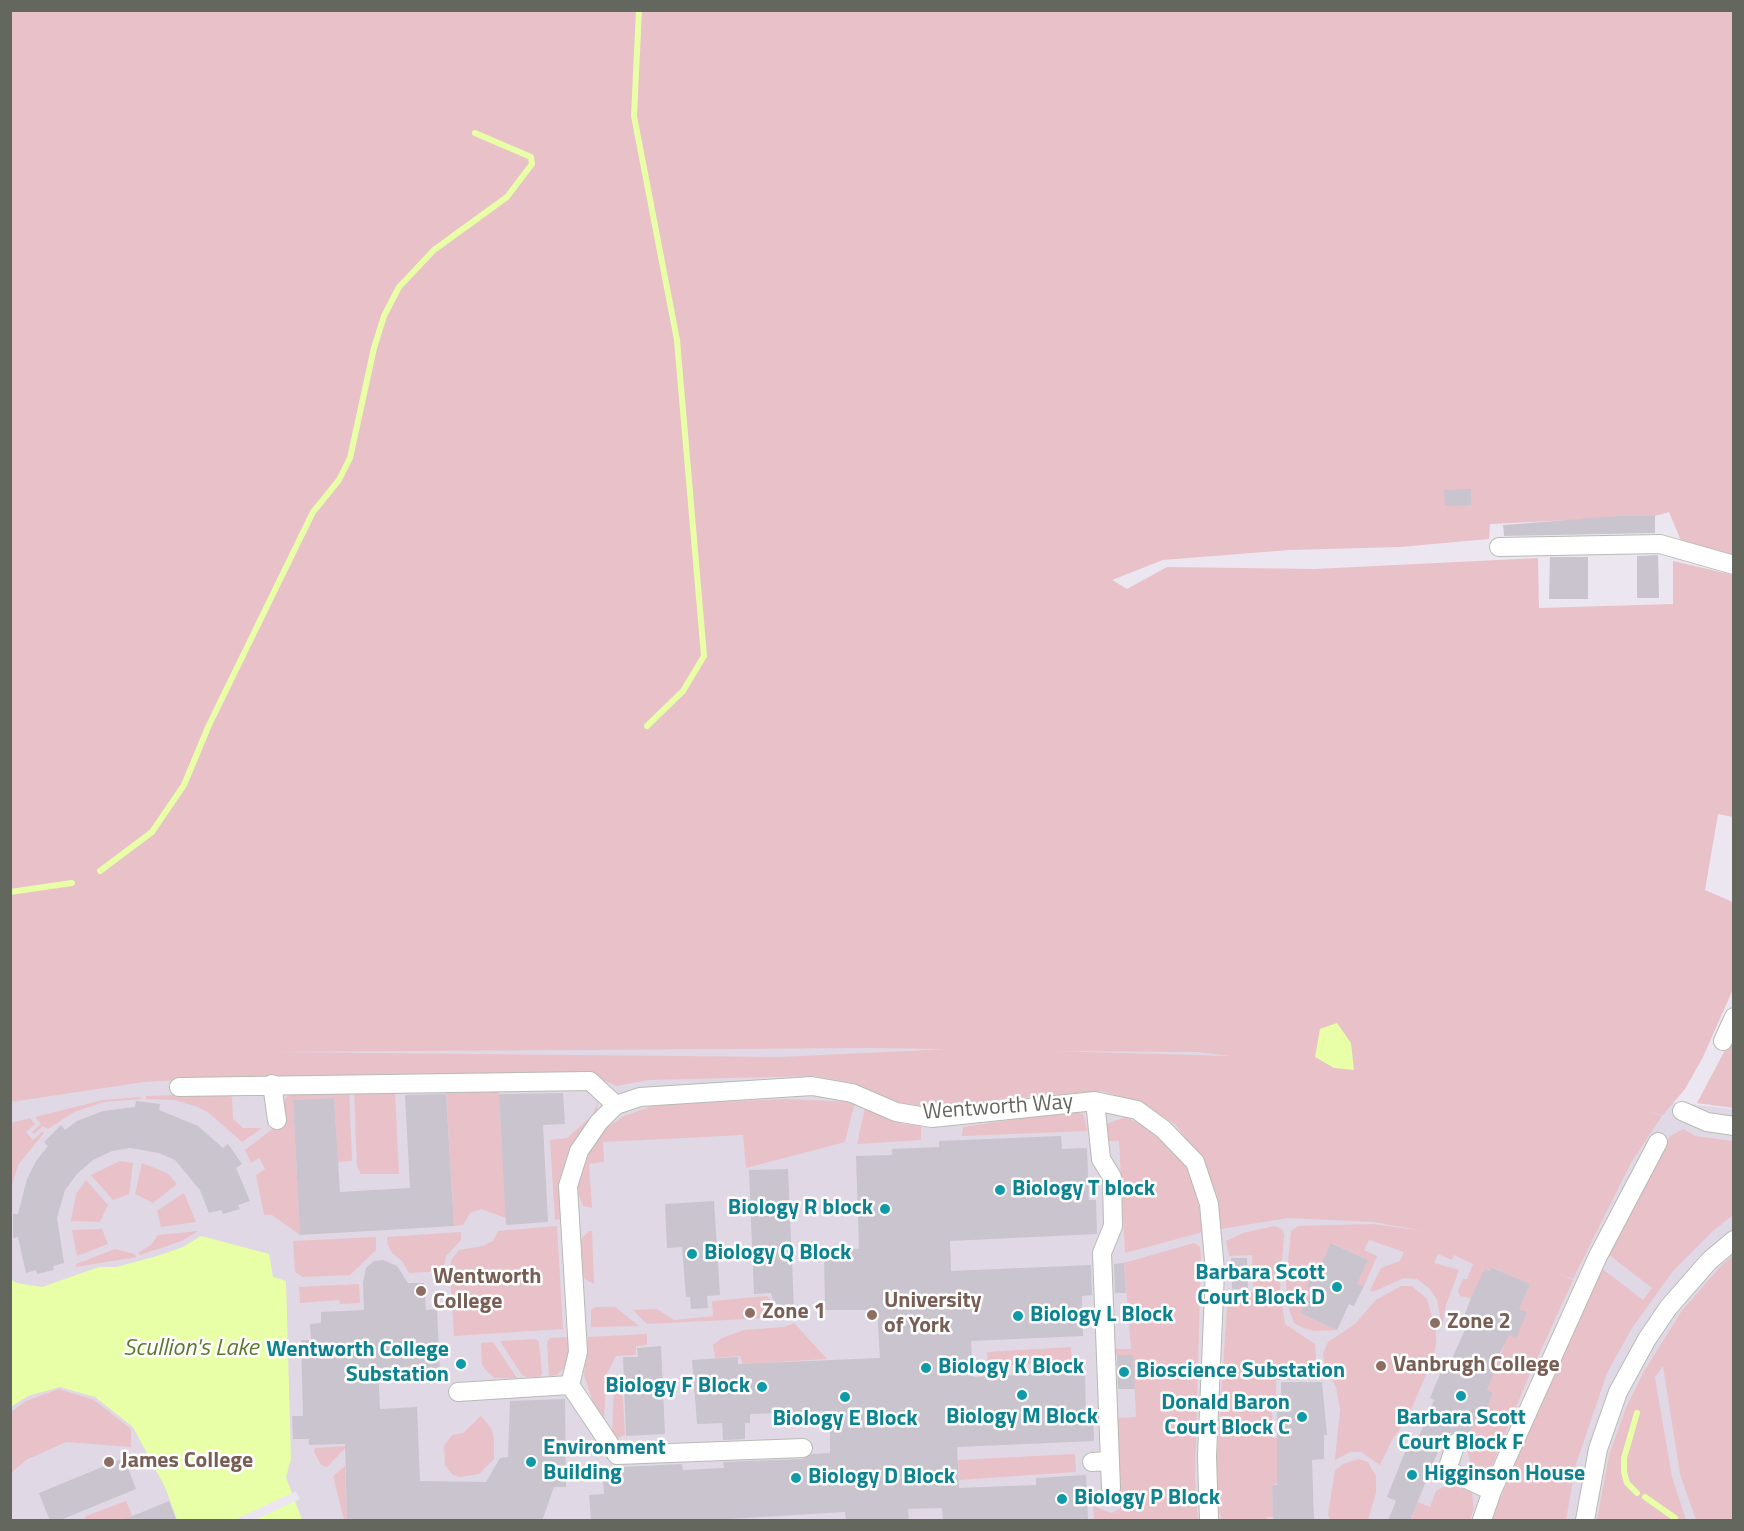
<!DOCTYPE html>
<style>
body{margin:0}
#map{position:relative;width:1744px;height:1531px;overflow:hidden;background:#ece6f0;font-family:"Titillium Web",sans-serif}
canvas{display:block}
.frame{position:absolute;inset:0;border:12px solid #63675d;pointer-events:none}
</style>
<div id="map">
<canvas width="1744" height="1531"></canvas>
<div class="frame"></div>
</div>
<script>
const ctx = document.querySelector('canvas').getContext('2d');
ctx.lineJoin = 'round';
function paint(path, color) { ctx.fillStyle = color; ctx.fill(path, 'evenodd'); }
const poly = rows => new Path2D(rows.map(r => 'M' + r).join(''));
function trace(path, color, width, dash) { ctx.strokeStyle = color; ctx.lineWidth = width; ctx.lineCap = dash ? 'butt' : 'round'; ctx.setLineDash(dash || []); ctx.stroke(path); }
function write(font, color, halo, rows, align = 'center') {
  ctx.font = font + ' "Titillium Web",sans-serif'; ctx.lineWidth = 5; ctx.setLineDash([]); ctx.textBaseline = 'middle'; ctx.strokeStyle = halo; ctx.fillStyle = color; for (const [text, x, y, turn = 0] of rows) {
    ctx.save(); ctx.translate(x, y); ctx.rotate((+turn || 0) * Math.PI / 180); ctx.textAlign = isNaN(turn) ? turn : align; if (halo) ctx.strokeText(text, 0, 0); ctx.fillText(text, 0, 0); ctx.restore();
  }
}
paint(poly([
 [1187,1041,1396,1071,1733,1109,1733,1520,11,1520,10,1051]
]), '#e1d8e5');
paint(poly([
 [10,11,1733,11,1733,562,1684,548,1669,512,1655,516,1490,524,1489,539,1400,547,1289,550,1163,560,1112,580,1127,589,1167,567,1315,569,1538,558,1539,608,1673,604,1673,561,1733,575,1733,817,1718,814,1705,890,1733,902,1733,989,1703,1057,1685,1089,1663,1115,1650,1112,1662,1116,1632,1161,1573,1279,1555,1272,1573,1280,1529,1376,1490,1470,1479,1473,1471,1467,1466,1443,1476,1418,1482,1420,1493,1393,1487,1390,1508,1335,1526,1312,1519,1309,1530,1284,1492,1267,1480,1294,1471,1298,1460,1296,1458,1291,1463,1279,1467,1279,1473,1264,1454,1255,1452,1260,1438,1254,1434,1263,1459,1270,1446,1305,1442,1327,1437,1300,1429,1288,1417,1279,1404,1278,1373,1292,1370,1290,1381,1268,1400,1261,1404,1252,1369,1240,1364,1250,1377,1256,1364,1286,1357,1284,1368,1260,1332,1243,1319,1269,1316,1268,1307,1285,1312,1288,1300,1313,1337,1330,1315,1331,1303,1328,1294,1323,1289,1309,1286,1283,1291,1231,1298,1226,1373,1224,1424,1231,1373,1222,1288,1218,1221,1229,1217,1195,1201,1159,1175,1124,1137,1102,1103,1091,1004,1099,952,1109,909,1107,854,1083,815,1076,648,1080,617,1086,592,1075,213,1078,144,1082,11,1102],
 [869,1048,948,1049,780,1057,271,1052],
 [1049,1051,1197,1052,1232,1056,1231,1056],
 [1733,1035,1733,1108,1697,1103],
 [349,1087,352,1161,338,1162,334,1098,293,1100,300,1235,272,1215,264,1215,256,1175,265,1169,259,1158,251,1163,245,1150,275,1127,283,1126,282,1105,291,1090],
 [488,1087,499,1092,506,1218,481,1209,470,1213,463,1225,454,1226,446,1090],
 [354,1090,395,1090,399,1174,361,1174,357,1166],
 [228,1093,232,1097,233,1119,243,1128,262,1128,242,1142,209,1113,195,1106,175,1100,146,1099,146,1096],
 [141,1097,141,1099,104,1102,74,1112,48,1129,43,1126,34,1134,32,1132,41,1124,35,1117,103,1100],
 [599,1099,596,1114,575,1140,567,1155,561,1191,562,1219,555,1220,550,1140,567,1138,592,1116],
 [785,1099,855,1102,845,1142,746,1168,743,1135,603,1142,604,1162,589,1164,592,1208,583,1206,577,1190,588,1152,603,1130,624,1116,655,1105],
 [865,1108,903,1124,921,1126,921,1140,857,1144],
 [1070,1111,1083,1114,1088,1131,962,1136,963,1127],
 [1126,1117,1152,1130,1185,1163,1196,1191,1203,1232,1125,1253,1119,1141,1104,1141,1103,1125],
 [30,1118,35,1124,26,1132,33,1140,43,1131,44,1133,18,1165,11,1189,11,1123],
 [1684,1129,1695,1136,1733,1141,1733,1215,1714,1230,1673,1271,1632,1328,1607,1373,1576,1464,1566,1520,1491,1520,1600,1267,1643,1300,1652,1288,1608,1254,1670,1136],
 [120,1161,133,1163,129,1194,113,1200,91,1175],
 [142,1163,167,1173,177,1184,153,1203,135,1194],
 [86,1180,108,1205,100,1222,71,1221,76,1194],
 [184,1193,196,1222,161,1227,157,1211],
 [557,1226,563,1329,454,1336,450,1270,451,1260,459,1250,483,1246,493,1241,498,1231],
 [1274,1226,1282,1229,1284,1235,1280,1289,1285,1324,1315,1344,1317,1373,1323,1379,1276,1380,1276,1409,1272,1409,1273,1438,1278,1438,1277,1483,1272,1486,1273,1517,1267,1517,1267,1520,1221,1520,1217,1498,1217,1457,1228,1292,1253,1292,1252,1255,1229,1256,1226,1241,1243,1233],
 [102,1229,108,1244,77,1256,72,1230],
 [198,1231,182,1241,140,1255,138,1253,151,1245,158,1235],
 [589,1231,592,1231,594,1284,585,1279,582,1273,581,1239],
 [461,1232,461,1240,446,1256,443,1271,409,1273,402,1261,392,1253,388,1245,387,1237],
 [376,1237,376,1250,350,1275,303,1277,295,1272,293,1241],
 [1194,1243,1200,1247,1201,1254,1195,1479,1198,1520,1094,1520,1093,1506,1111,1513,1120,1509,1117,1418,1136,1417,1133,1355,1114,1355,1115,1349,1131,1349,1124,1263],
 [115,1249,134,1254,137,1257,76,1267,76,1264],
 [1733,1255,1733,1520,1696,1520,1680,1474,1663,1366,1655,1377,1672,1477,1686,1520,1597,1520,1609,1455,1626,1408,1643,1373,1681,1312,1720,1267],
 [359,1284,360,1303,340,1304,339,1300,300,1303,299,1287],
 [1401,1286,1412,1286,1427,1299,1436,1331,1436,1345,1431,1363,1407,1419,1392,1440,1380,1465,1361,1452,1350,1452,1335,1460,1340,1410,1336,1387,1325,1369,1323,1353,1328,1342,1355,1324,1376,1300],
 [767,1296,787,1317,647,1324,633,1310,657,1309,674,1320,713,1316,712,1301],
 [596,1307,615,1307,639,1326,591,1327,591,1310],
 [794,1323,827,1359,743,1364,740,1356,715,1358,713,1345,722,1338,744,1330,784,1327],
 [647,1334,647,1345,636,1346,636,1355,616,1356,606,1376,604,1421,593,1402,584,1375,588,1337],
 [569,1337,570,1354,566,1366,557,1375,549,1376,547,1342,550,1338],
 [536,1339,539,1342,542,1374,539,1377,527,1377,522,1375,500,1341],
 [493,1342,517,1378,494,1378,485,1369,482,1364,481,1343],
 [1071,1347,1072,1362,988,1366,987,1352],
 [622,1382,625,1435,612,1440,614,1383],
 [59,1389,94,1400,131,1429,131,1447,66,1442,26,1460,11,1473,11,1412,26,1401],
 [481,1416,491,1428,494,1438,494,1459,479,1474,460,1477,453,1475,445,1465,444,1446,452,1435,463,1433],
 [347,1446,327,1467,321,1465,314,1452,315,1448],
 [1075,1454,1076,1472,959,1480,958,1460],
 [1359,1459,1368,1462,1376,1476,1376,1493,1368,1520,1330,1520,1328,1515,1335,1471,1343,1464],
 [345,1466,347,1520,344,1520,333,1476],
 [1451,1483,1472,1493,1474,1509,1470,1520,1411,1519,1418,1502,1430,1507,1436,1491],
 [126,1501,134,1520,83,1520,86,1516]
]), '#e9c1c8');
paint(poly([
 [1337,1023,1351,1043,1354,1070,1334,1068,1315,1057,1320,1029],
 [201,1236,269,1254,273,1277,286,1281,291,1459,286,1477,302,1520,177,1520,165,1487,133,1427,95,1397,60,1387,28,1396,11,1407,10,1279,17,1283,42,1287,99,1267,117,1267,157,1256,183,1247]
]), '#e8ffa7');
paint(poly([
 [296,1491,300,1499,255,1520,234,1520]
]), '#ece6f0');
trace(poly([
 [639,10,634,116,677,340,704,656,683,691,647,726],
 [100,871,152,832,184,785,209,725,313,512,339,480,350,458,374,348,384,316,399,287,434,250,507,197,532,164,531,157,475,133],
 [10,892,72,883],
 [1637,1413,1624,1458,1624,1472,1627,1483,1637,1493],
 [1645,1497,1675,1518]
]), '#e8ffa7', 6);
paint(poly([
 [1471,489,1471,505,1445,506,1444,490],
 [1619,516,1655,516,1655,533,1504,536,1503,525],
 [1658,555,1659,598,1637,598,1637,556],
 [1550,557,1588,557,1588,599,1549,599],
 [563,1093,565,1124,543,1125,548,1222,506,1225,499,1094],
 [446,1094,454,1226,300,1235,293,1100,334,1098,340,1192,410,1188,405,1095],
 [136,1101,160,1104,159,1110,198,1126,223,1148,228,1144,242,1164,236,1168,250,1201,238,1205,240,1209,223,1214,221,1210,209,1213,200,1190,175,1160,159,1153,130,1148,112,1151,93,1160,77,1174,65,1190,57,1218,64,1263,53,1266,54,1270,37,1274,36,1270,26,1273,18,1237,13,1238,13,1214,18,1214,27,1179,36,1161,48,1146,44,1142,61,1125,65,1130,77,1121,103,1111,135,1107],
 [1061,1136,1062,1149,1087,1148,1089,1200,1096,1200,1097,1234,950,1241,951,1271,1091,1265,1092,1295,1082,1296,1083,1336,971,1341,973,1377,1085,1372,1086,1412,1093,1411,1094,1441,957,1447,959,1488,1036,1485,1036,1478,1086,1475,1088,1521,943,1521,942,1508,908,1509,909,1521,846,1521,845,1512,696,1521,591,1521,589,1495,604,1494,602,1468,682,1464,683,1470,724,1468,723,1462,803,1459,812,1454,830,1453,830,1411,750,1414,750,1423,745,1423,745,1439,723,1440,722,1423,697,1424,692,1360,738,1357,738,1364,880,1358,877,1310,825,1310,824,1247,859,1249,856,1156,892,1155,892,1149,939,1147,939,1141],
 [788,1169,794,1309,782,1309,773,1301,771,1293,754,1294,749,1170],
 [714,1201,720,1295,707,1296,708,1308,691,1309,690,1297,686,1297,682,1247,667,1248,665,1204],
 [1331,1243,1368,1260,1357,1284,1364,1286,1354,1306,1349,1304,1337,1330,1300,1313,1312,1288,1307,1286,1316,1267,1319,1269],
 [1231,1258,1247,1258,1248,1289,1232,1289],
 [383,1260,397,1266,408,1283,424,1283,426,1310,437,1309,440,1376,420,1377,420,1366,378,1368,380,1409,417,1407,420,1481,486,1482,500,1458,508,1457,510,1401,565,1399,566,1487,554,1487,542,1521,347,1521,345,1444,309,1445,309,1439,293,1439,292,1416,303,1416,301,1340,311,1340,310,1324,321,1323,321,1312,364,1310,363,1283,366,1268,374,1261],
 [1124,1263,1126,1293,1115,1293,1114,1264],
 [1491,1267,1530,1284,1519,1309,1527,1312,1516,1338,1509,1335,1494,1365,1497,1366,1487,1390,1493,1393,1482,1420,1476,1418,1467,1440,1459,1432,1445,1434,1410,1521,1388,1521,1396,1501,1387,1497,1409,1442,1415,1446,1434,1400,1430,1398,1441,1372,1445,1374,1470,1319,1464,1316,1471,1298,1485,1269,1490,1271],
 [661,1346,665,1434,626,1436,623,1357,638,1357,637,1348],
 [1117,1355,1133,1355,1135,1389,1118,1389],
 [1281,1382,1322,1382,1327,1435,1324,1435,1324,1459,1312,1460,1314,1521,1273,1521,1272,1485,1277,1485,1277,1411,1281,1411],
 [124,1458,136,1489,58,1521,50,1521,39,1493],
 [169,1501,177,1521,123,1521,123,1520]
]), '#c9c4ce');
const minor = poly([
 [1499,547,1660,544,1734,565],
 [1723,1041,1734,1017],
 [272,1084,277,1120],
 [179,1087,590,1081,616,1105],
 [1095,1101,1101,1159,1112,1177,1113,1226,1102,1253,1111,1488],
 [1682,1111,1707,1122,1734,1126],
 [570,1385,617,1455,803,1448],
 [458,1392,570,1385,578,1352,568,1186,579,1151,599,1122,616,1105,640,1097,812,1086,852,1093,896,1112,932,1118,1095,1101,1137,1110,1163,1129,1195,1162,1209,1204,1215,1271,1207,1456,1209,1520],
 [1456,1443,1447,1470,1492,1491],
 [1092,1462,1110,1461],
 [1482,1520,1492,1491,1598,1256,1658,1142],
 [1585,1520,1598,1449,1618,1392,1647,1339,1668,1308,1709,1261,1734,1240]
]);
trace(minor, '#b7bbb3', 20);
trace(minor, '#fff', 18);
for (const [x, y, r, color] of [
 [1000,1190,6,"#0f9aa8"],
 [885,1209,6,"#0f9aa8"],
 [692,1254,6,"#0f9aa8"],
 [1337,1287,6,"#0f9aa8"],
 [421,1291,6,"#8d6e63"],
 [750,1313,6,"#8d6e63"],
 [872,1315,6,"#8d6e63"],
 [1018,1316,6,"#0f9aa8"],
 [1435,1323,6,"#8d6e63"],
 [461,1364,6,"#0f9aa8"],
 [1381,1366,6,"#8d6e63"],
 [926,1368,6,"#0f9aa8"],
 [1124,1372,6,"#0f9aa8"],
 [762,1387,6,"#0f9aa8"],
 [1022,1395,6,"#0f9aa8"],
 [1461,1396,6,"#0f9aa8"],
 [845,1397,6,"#0f9aa8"],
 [1302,1417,6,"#0f9aa8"],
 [109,1462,6,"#8d6e63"],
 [531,1462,6,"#0f9aa8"],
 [1412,1475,6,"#0f9aa8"],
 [796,1478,6,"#0f9aa8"],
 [1062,1499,6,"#0f9aa8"]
]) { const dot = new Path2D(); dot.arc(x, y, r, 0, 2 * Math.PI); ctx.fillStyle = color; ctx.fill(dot); trace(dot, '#fff', 2); }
write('22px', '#63675d', '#fff', [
 ["Wentworth Way",998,1108,-4]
]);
write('bold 22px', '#0d838f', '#fff', [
 ["Biology T block",1012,1190],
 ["Biology R block",873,1209,"right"],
 ["Biology Q Block",704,1254],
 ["Barbara Scott",1325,1274,"right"],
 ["Court Block D",1325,1299,"right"],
 ["Biology L Block",1030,1316],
 ["Wentworth College",449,1351,"right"],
 ["Substation",449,1376,"right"],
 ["Biology K Block",938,1368],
 ["Bioscience Substation",1136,1372],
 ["Biology F Block",750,1387,"right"],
 ["Donald Baron",1290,1404,"right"],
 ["Court Block C",1290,1429,"right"],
 ["Biology M Block",1022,1418,"center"],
 ["Barbara Scott",1461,1419,"center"],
 ["Court Block F",1461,1444,"center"],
 ["Biology E Block",845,1420,"center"],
 ["Environment",543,1449],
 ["Building",543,1474],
 ["Higginson House",1424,1475],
 ["Biology D Block",808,1478],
 ["Biology P Block",1074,1499]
], 'left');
write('bold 22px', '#785e54', '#fff', [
 ["Wentworth",433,1278],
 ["College",433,1303],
 ["University",884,1302],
 ["of York",884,1327],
 ["Zone 1",762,1313],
 ["Zone 2",1447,1323],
 ["Vanbrugh College",1393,1366],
 ["James College",121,1462]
], 'left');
write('italic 24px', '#5d772c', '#fff', [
 ["Scullion's Lake",191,1349]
]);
</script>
